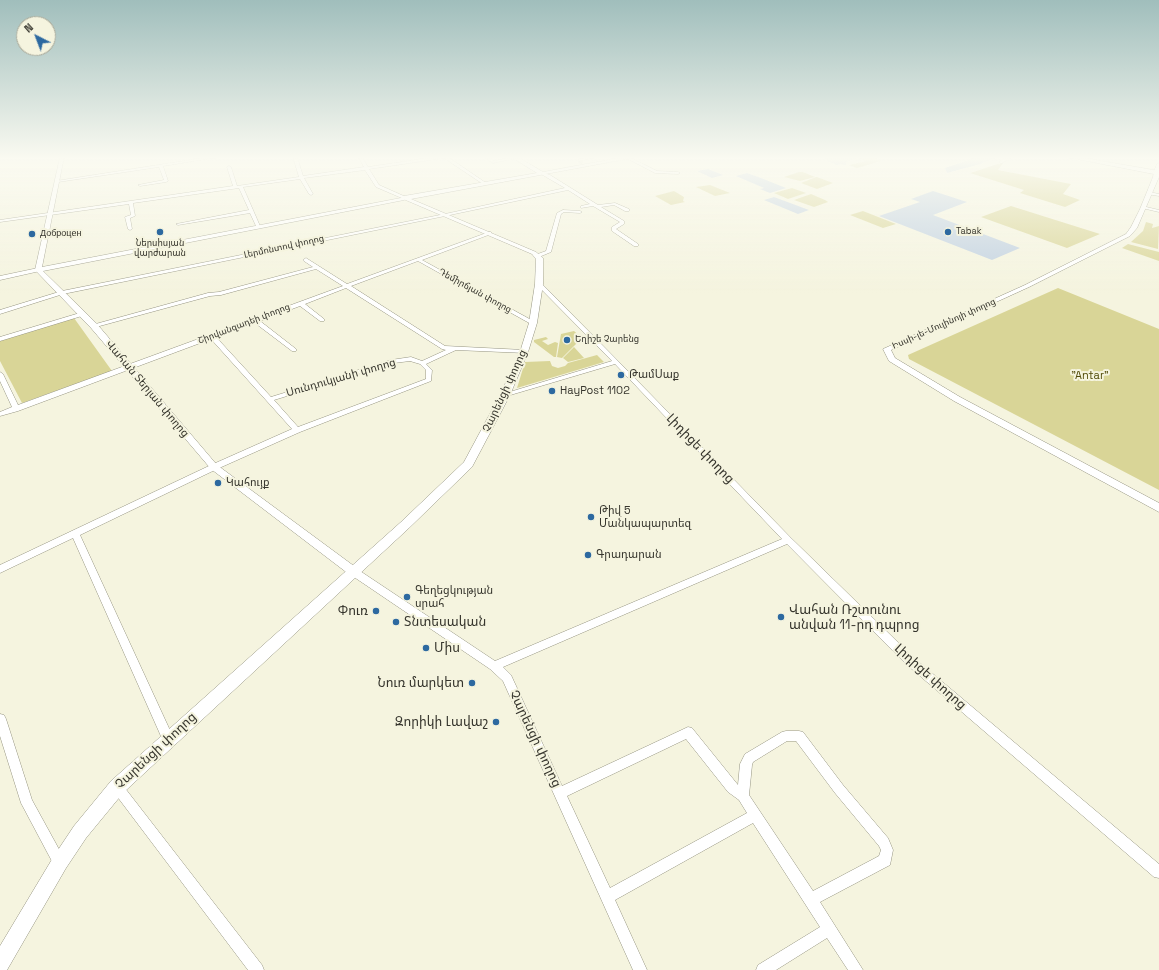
<!DOCTYPE html>
<meta charset="utf-8">
<style>
body{margin:0}
#map{position:relative;width:1159px;height:970px;overflow:hidden;background:#f5f4df;font-family:"Space Grotesk",sans-serif}
canvas{display:block}
.north{position:absolute;left:16px;top:16px;width:40px;height:40px;box-sizing:border-box;background:#f5f4df;border:1px solid #a9a898;border-radius:50%;rotate:318deg;font-size:11px;font-weight:700;line-height:16px;text-align:center;color:#36352d}
.north::after{content:'';display:block;margin:auto;width:14px;height:18px;background:#2d69a0;clip-path:polygon(50% 0,100% 100%,50% 72%,0 100%)}
</style>
<div id="map">
<canvas width="1159" height="970"></canvas>
<div class="north">N</div>
</div>
<script>
const ctx = document.querySelector('canvas').getContext('2d');
ctx.lineJoin = 'round';
function paint(path, color) { ctx.fillStyle = color; ctx.fill(path, 'evenodd'); }
const poly = rows => new Path2D(rows.map(r => 'M' + r).join(''));
function trace(path, color, width, dash) { ctx.strokeStyle = color; ctx.lineWidth = width; ctx.lineCap = dash ? 'butt' : 'round'; ctx.setLineDash(dash || []); ctx.stroke(path); }
function write(font, color, halo, rows, align = 'center') {
  ctx.font = font + ' "Space Grotesk","Noto Sans Armenian",sans-serif'; ctx.lineWidth = 4; ctx.setLineDash([]); ctx.textBaseline = 'middle'; ctx.strokeStyle = halo; ctx.fillStyle = color; for (const [text, x, y, turn = 0] of rows) {
    ctx.save(); ctx.translate(x, y); ctx.rotate((+turn || 0) * Math.PI / 180); ctx.textAlign = isNaN(turn) ? turn : align; if (halo) ctx.strokeText(text, 0, 0); ctx.fillText(text, 0, 0); ctx.restore();
  }
}
paint(poly([
 [857,157,873,157,881,161,857,168,849,165,866,161],
 [1004,162,998,170,1071,184,1063,194,1080,200,1065,207,1020,193,1024,190,970,173],
 [799,172,803,172,815,177,800,181,784,177],
 [816,177,817,177,833,183,817,189,801,183],
 [710,185,730,193,715,196,696,187],
 [792,188,806,193,788,199,774,193],
 [674,191,684,197,683,201,685,202,671,205,655,196],
 [811,194,825,200,828,202,814,207,794,200],
 [1011,206,1100,234,1067,248,981,217],
 [863,211,896,224,883,228,850,215],
 [1146,222,1153,224,1152,228,1159,226,1158,249,1131,242,1143,231],
 [1128,244,1159,252,1159,261,1122,248],
 [1058,288,1159,329,1159,490,909,359,908,355],
 [74,318,112,371,22,403,0,361,0,341],
 [574,331,582,338,562,358,557,357,561,334],
 [546,337,548,339,542,341,548,345,555,342,558,343,556,357,554,357,534,342,534,340],
 [574,347,584,358,568,362,563,358],
 [597,355,604,362,517,388,525,362,550,361,552,366,558,368,565,366,568,363]
]), '#d9d597');
paint(poly([
 [825,157,856,157,856,159,846,162,846,165,840,164,837,165,825,160,828,160,825,159],
 [977,157,997,157,980,164,947,173,945,168],
 [708,169,723,175,712,178,697,171],
 [747,173,761,178,786,188,770,193,760,189,764,188,736,176],
 [933,191,967,202,933,215,1020,248,992,260,879,216,920,202,911,199],
 [774,197,809,210,798,214,764,200]
]), '#c1d1e1');
trace(poly([
 [579,160,584,163]
]), '#cfcebb', 4.5, [4.5, 2]);
const minor = poly([
 [209,157,219,157,163,166,168,181,166,182,140,186,138,185,164,180,159,167,58,182,56,181,209,157],
 [293,157,297,157,303,176,364,167,358,157,362,157,368,167,435,157,448,157,486,183,483,184,444,158,369,169,379,185,406,197,406,198,404,199,376,187,365,170,304,178,313,194,311,195,309,194,300,179,243,187,260,226,258,227,256,226,250,213,178,225,176,224,249,210,239,188,133,203,135,216,130,218,132,229,130,230,128,229,125,217,131,215,129,204,0,222,0,220,233,186,227,167,229,166,231,167,237,186,299,177,293,157],
 [484,157,489,157,494,161,514,157,518,158,493,163,484,157],
 [588,157,596,157,579,161,577,160,588,157],
 [624,157,629,157,657,171,678,172,680,173,678,174,655,173,624,157],
 [1007,157,1012,157,1002,163,1000,163,1000,161,1007,157],
 [541,172,550,175,598,205,615,203,629,209,629,211,625,211,614,205,601,207,624,221,624,224,616,229,638,244,638,246,634,246,612,231,612,227,620,222,593,206,581,208,581,206,590,204,568,190,445,216,63,294,0,314,0,310,62,291,445,214,565,188,541,174,541,172],
 [1149,192,1159,194,1159,196,1147,194,1147,193,1149,192],
 [1142,206,1159,210,1159,212,1142,208,1142,206],
 [563,210,580,211,582,212,580,213,564,212,561,214,551,252,539,257,535,257,535,255,546,251,557,213,563,210],
 [489,232,491,232,491,234,422,260,535,322,535,324,531,324,418,261,351,286,445,346,524,350,527,352,526,353,456,350,426,364,432,370,431,381,300,432,217,469,80,535,174,739,172,743,168,745,164,743,73,538,0,573,0,565,211,465,292,429,211,339,18,411,0,416,0,412,12,407,0,381,0,372,3,374,18,405,343,286,316,269,221,295,210,296,96,327,92,327,92,325,208,293,219,292,313,267,304,261,303,260,306,258,347,284,489,232],
 [346,288,442,349,446,350,422,361,411,357,391,360,271,397,216,337,255,323,292,351,296,351,296,349,260,321,300,306,320,321,324,321,324,319,305,304,346,288],
 [410,361,420,364,426,370,426,379,298,427,274,400,394,363,410,361],
 [38,268,41,270,40,271,0,280,0,276,38,268],
 [539,282,541,283,618,361,791,538,914,658,1159,864,1159,878,1154,877,906,664,787,544,503,667,511,675,562,786,688,727,692,728,738,785,740,764,745,754,782,732,786,731,799,731,803,732,843,785,888,838,893,850,890,865,820,902,863,970,848,970,827,938,776,970,756,970,758,965,820,927,753,823,615,900,647,970,633,970,503,681,490,669,351,575,349,572,351,569,354,568,357,569,495,661,782,539,615,364,507,396,503,396,502,395,503,394,612,361,537,285,536,284,539,282],
 [686,739,728,792,739,800,747,813,610,888,567,796,686,739],
 [787,741,796,741,835,793,879,846,881,850,879,856,813,891,749,795,752,765,753,762,787,741],
 [83,312,86,314,85,315,0,341,0,337,83,312],
 [0,714,4,715,6,719,32,800,66,862,65,867,60,868,55,867,21,803,0,736,0,714],
 [117,781,121,783,262,965,264,970,248,970,113,791,111,787,113,783,117,781]
]);
const tertiary = poly([
 [60,157,64,157,42,267,406,197,406,199,404,200,43,271,97,324,217,465,358,569,360,572,358,575,354,577,350,575,211,469,91,328,36,271,35,270,60,157],
 [1159,163,1159,177,1137,228,1130,236,1029,287,891,350,895,358,960,397,1159,503,1159,512,954,401,889,361,883,349,1025,285,1126,234,1131,227,1140,209,1153,177,1154,171,1157,164,1159,163]
]);
const secondary = poly([
 [511,157,518,157,543,172,624,157,637,157,411,199,536,252,543,258,543,284,537,323,528,352,510,395,472,467,409,528,123,793,86,838,66,868,7,970,0,970,0,946,54,856,74,826,111,781,401,522,464,462,500,395,520,352,529,323,535,284,536,259,532,254,401,198,404,196,537,173,511,157],
 [1066,157,1079,157,1159,171,1159,175,1066,157]
]);
trace(minor, '#969582', 1);
trace(tertiary, '#969582', 1);
trace(secondary, '#969582', 1);
paint(minor, '#fff');
paint(tertiary, '#fff');
paint(secondary, '#fff');
const sky = ctx.createLinearGradient(0, 0, 0, 293);
sky.addColorStop(0, '#a0bebc');
sky.addColorStop(0.54, '#fafaf1');
sky.addColorStop(1, '#fafaf100');
ctx.fillStyle = sky;
ctx.fillRect(0, 0, 1159, 293);
for (const [x, y, r, color] of [
 [160,232,4,"#2d69a0"],
 [948,232,4,"#2d69a0"],
 [32,234,4,"#2d69a0"],
 [567,340,4,"#2d69a0"],
 [621,375,4,"#2d69a0"],
 [552,391,4,"#2d69a0"],
 [218,483,4,"#2d69a0"],
 [591,517,4,"#2d69a0"],
 [588,555,4,"#2d69a0"],
 [407,597,4,"#2d69a0"],
 [376,611,4,"#2d69a0"],
 [781,617,4,"#2d69a0"],
 [396,622,4,"#2d69a0"],
 [426,648,4,"#2d69a0"],
 [472,683,4,"#2d69a0"],
 [496,722,4,"#2d69a0"]
]) { const dot = new Path2D(); dot.arc(x, y, r, 0, 2 * Math.PI); ctx.fillStyle = color; ctx.fill(dot); trace(dot, '#f5f4df', 1.5); }
write('9px', '#36352d', '#f5f4df', [
 ["Tabak",956,232],
 ["Доброцен",40,234],
 ["Ներսիսյան",160,244,"center"],
 ["վարժարան",160,254,"center"],
 ["Եղիշե Չարենց",575,340]
], 'left');
write('9px', '#36352d', '#f5f4df', [
 ["Լերմոնտով փողոց",284,247,-12],
 ["Դեմիրճյան փողոց",475,291,29],
 ["Շիրվանզադեի փողոց",244,324,-21],
 ["Իսսի-լե-Մուլինոյի փողոց",944,324,-24]
]);
write('11px', '#36352d', '#f5f4df', [
 ["ԹամՍաք",629,375],
 ["HayPost 1102",560,391],
 ["Կահույք",226,483],
 ["Թիվ 5",599,511],
 ["Մանկապարտեզ",599,524],
 ["Գրադարան",596,555],
 ["Գեղեցկության",415,591],
 ["սրահ",415,604]
], 'left');
write('11px', '#504a07', '#f5f4df', [
 ["\"Antar\"",1090,376]
]);
write('11px', '#36352d', '#f5f4df', [
 ["Սունդուկյանի փողոց",341,378,-16],
 ["Վահան Տերյան փողոց",147,389,50],
 ["Չարենցի փողոց",505,391,-65]
]);
write('13px', '#36352d', '#f5f4df', [
 ["Լիդիցե փողոց",700,449,46],
 ["Լիդիցե փողոց",930,677,42],
 ["Չարենցի փողոց",535,739,65],
 ["Չարենցի փողոց",156,751,-43]
]);
write('13px', '#36352d', '#f5f4df', [
 ["Վահան Ռշտունու",789,610],
 ["անվան 11-րդ դպրոց",789,625],
 ["Փուռ",368,611,"right"],
 ["Տնտեսական",404,622],
 ["Միս",434,648],
 ["Նուռ մարկետ",464,683,"right"],
 ["Զորիկի Լավաշ",488,722,"right"]
], 'left');
</script>
